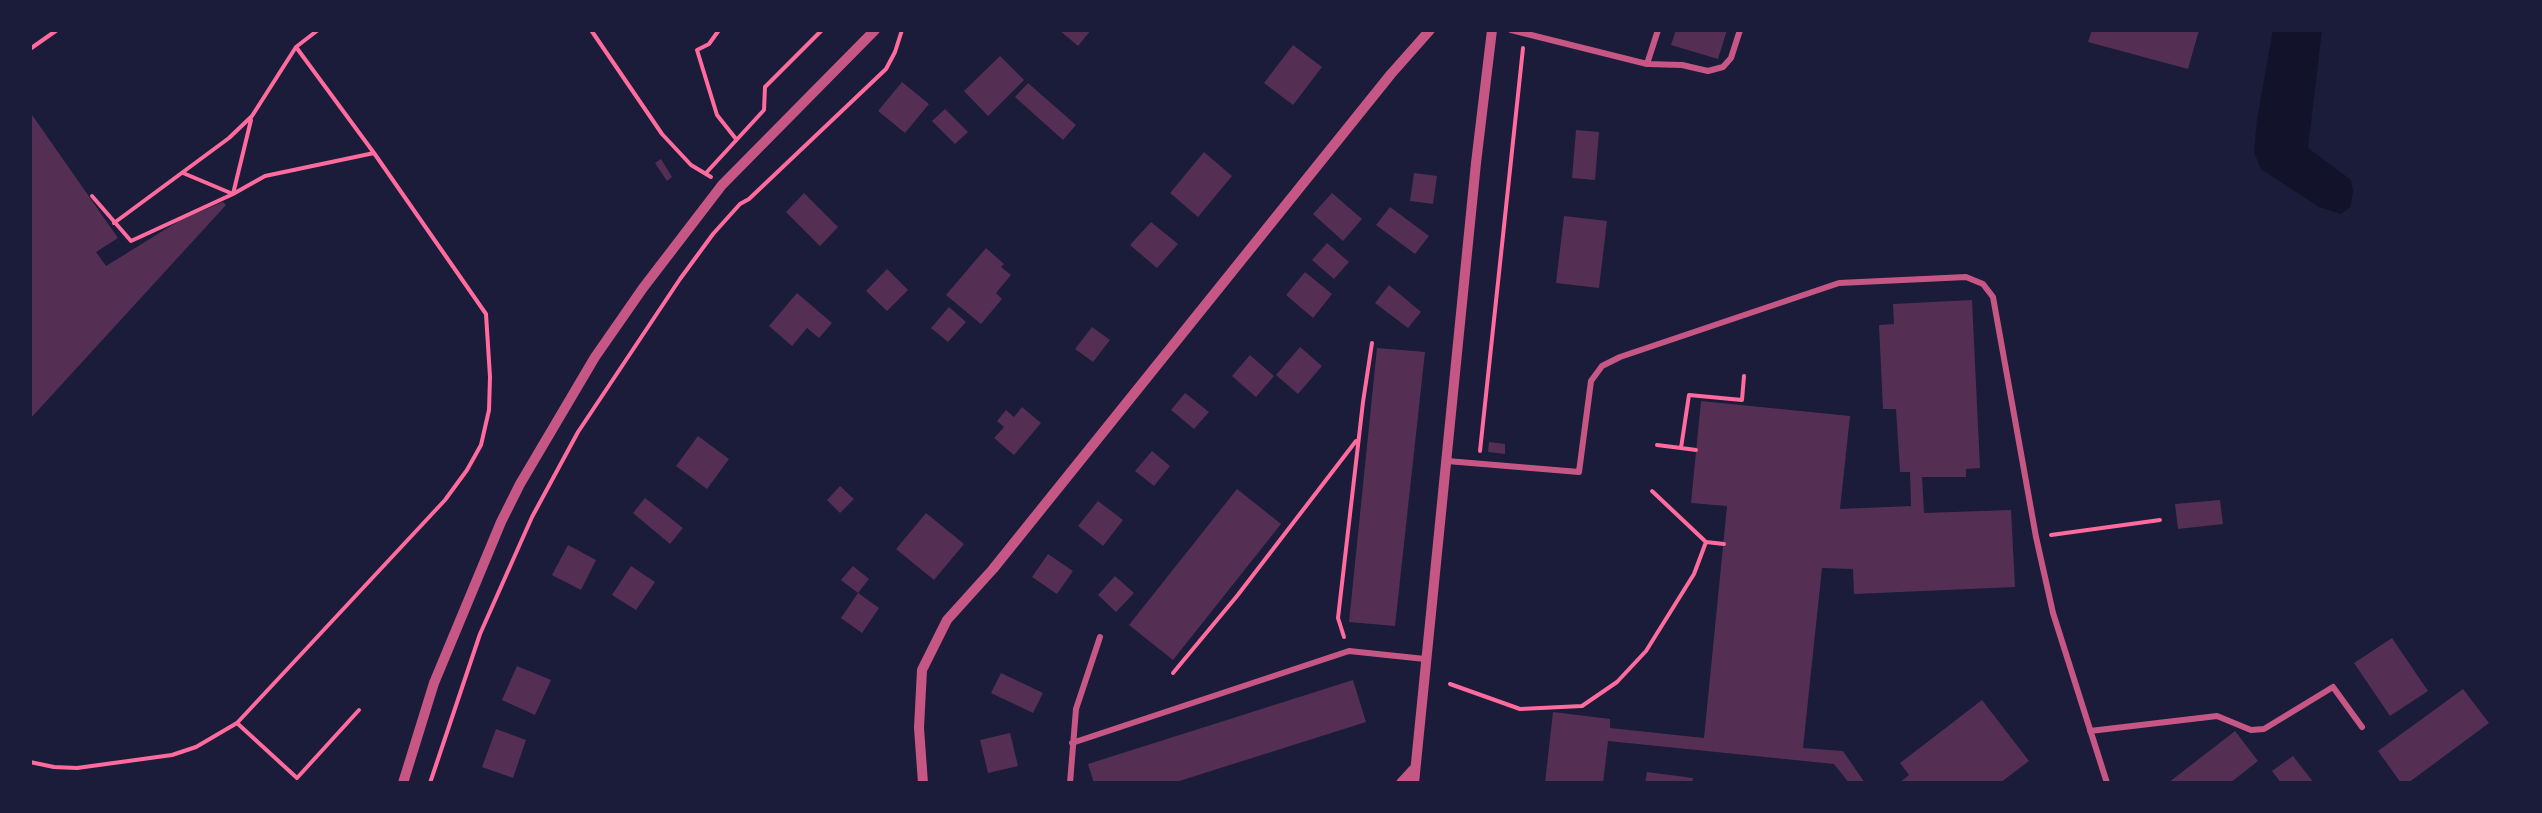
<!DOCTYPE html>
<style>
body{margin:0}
#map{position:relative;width:2542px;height:813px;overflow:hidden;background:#1b1b3a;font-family:"Fira Sans",sans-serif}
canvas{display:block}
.frame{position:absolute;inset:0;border:32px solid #1b1b3a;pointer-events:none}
</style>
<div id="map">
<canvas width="2542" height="813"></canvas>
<div class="frame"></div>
</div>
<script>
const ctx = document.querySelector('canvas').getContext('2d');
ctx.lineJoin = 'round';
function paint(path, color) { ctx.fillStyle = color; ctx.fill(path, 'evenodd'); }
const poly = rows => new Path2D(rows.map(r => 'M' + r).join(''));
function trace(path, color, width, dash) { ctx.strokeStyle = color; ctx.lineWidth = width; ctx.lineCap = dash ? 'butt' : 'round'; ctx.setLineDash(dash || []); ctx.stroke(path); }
paint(poly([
 [2273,30,2322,30,2308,148,2351,180,2353,192,2350,207,2341,214,2319,207,2261,169,2254,152,2257,120]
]), '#12122b');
paint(poly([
 [1059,30,1091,30,1078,46],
 [1676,30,1727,30,1718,59,1671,45],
 [2092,30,2199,30,2188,69,2088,42],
 [1293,45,1322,67,1293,105,1264,83],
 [1000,56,1024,80,988,116,964,91],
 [902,82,929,104,905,133,878,111],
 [1028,83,1076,125,1063,140,1015,97],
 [945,109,968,132,955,144,932,121],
 [30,112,118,238,96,252,106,266,182,219,223,202,226,205,30,419],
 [1576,130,1599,132,1595,180,1572,178],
 [1204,152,1232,176,1198,217,1170,193],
 [661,159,672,177,667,181,655,163],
 [1414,173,1437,176,1433,204,1410,201],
 [804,193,838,227,820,246,786,212],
 [1332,193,1362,219,1343,241,1313,214],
 [1390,207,1429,236,1415,254,1376,225],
 [1564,216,1607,221,1599,288,1556,283],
 [1151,222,1178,244,1157,268,1130,245],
 [1327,243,1349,262,1334,279,1312,260],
 [986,248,1004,264,1001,267,1011,275,996,293,1002,299,981,324,946,295],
 [887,269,908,290,887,311,866,291],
 [1305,272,1332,294,1313,318,1286,295],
 [1389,285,1421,312,1408,328,1375,303],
 [797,293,832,323,819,338,807,328,792,346,769,326],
 [1972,300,1980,468,1966,469,1966,477,1922,477,1924,513,2011,510,2015,587,1854,594,1853,569,1822,568,1803,748,1843,751,1865,783,1849,783,1834,764,1608,741,1603,783,1545,783,1553,712,1610,719,1610,728,1704,738,1727,506,1691,503,1701,401,1850,416,1840,509,1911,506,1910,472,1900,472,1896,409,1883,409,1879,325,1894,324,1893,304],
 [949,307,966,322,948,342,931,328],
 [1092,327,1110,340,1093,362,1075,349],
 [1300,347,1322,366,1298,394,1276,375],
 [1377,348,1425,352,1395,626,1349,622],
 [1250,355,1274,376,1256,397,1232,376],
 [1185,393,1209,412,1194,429,1171,410],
 [1022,407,1041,423,1014,455,994,438,1004,427,997,421,1006,410,1014,417],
 [698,436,729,459,707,489,676,466],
 [1489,442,1505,444,1505,454,1488,452],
 [1152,451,1170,466,1154,486,1135,471],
 [840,486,854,499,840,513,827,500],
 [1237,489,1281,524,1173,660,1129,625],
 [645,498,683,528,670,544,633,513],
 [2220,500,2223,524,2178,529,2175,504],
 [1098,501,1123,520,1103,546,1078,526],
 [926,513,964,544,934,580,896,549],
 [568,545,596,560,581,590,552,575],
 [1048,554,1073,571,1057,594,1032,577],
 [631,566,655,582,636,610,612,595],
 [853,566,869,579,858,593,841,580],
 [1115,576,1134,593,1116,612,1098,595],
 [858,593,879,608,862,633,841,618],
 [2392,638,2428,691,2390,716,2354,663],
 [517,666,551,680,535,715,502,700],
 [1001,673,1043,693,1033,713,991,693],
 [1353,680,1366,722,1173,783,1094,783,1088,764],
 [2463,689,2489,723,2408,783,2401,783,2378,751],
 [1982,700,2029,761,2000,783,1899,783,1909,775,1900,763],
 [496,729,526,740,513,778,482,767],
 [2235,731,2258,761,2230,783,2168,783],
 [1010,733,1018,766,988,773,980,740],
 [2293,756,2314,783,2281,783,2272,771],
 [1647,772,1693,778,1692,783,1645,783]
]), '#542f53');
trace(poly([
 [591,30,662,134,691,165,711,177],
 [719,30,709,44,697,50,717,115,736,139],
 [30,49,57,30],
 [183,173,233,194,251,120],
 [706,173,764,110,765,87,822,30],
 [92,196,131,241,233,194,265,176,374,153],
 [114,223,229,138,252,116,296,47,318,30],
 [1657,445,1681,448,1689,395,1742,400,1744,376],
 [1681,448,1696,450],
 [1480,451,1523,48],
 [1652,491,1706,542,1724,544],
 [2051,535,2160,520],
 [1344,637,1338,618,1363,402,1372,343],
 [1173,673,1237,596,1356,441],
 [1450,684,1520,709,1582,706,1617,682,1646,651,1694,574,1706,542],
 [237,723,297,778,359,710],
 [30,762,54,767,77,768,172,755,196,747,237,723,445,500,467,470,481,445,489,410,490,377,486,314,374,153,296,47],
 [430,783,480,634,532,517,578,432,680,279,713,234,740,204,749,199,886,69,895,52,902,30]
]), '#ff6b9d', 4);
trace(poly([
 [1511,30,1647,64,1682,65,1708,71,1723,67,1731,58,1740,30],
 [1647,64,1658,30],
 [1447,461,1579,472,1591,381,1602,366,1620,357,1839,283,1966,277,1983,284,1993,297,2036,537,2053,613,2107,783],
 [2090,731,2217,716,2251,730,2264,729,2333,687,2362,727],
 [1072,743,1349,651,1425,659],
 [1070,783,1076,709,1100,637]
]), '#c65784', 6);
trace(poly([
 [403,783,434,683,501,522,520,484,595,357,643,288,722,185,875,30],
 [923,783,919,728,922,670,947,620,993,569,1391,74,1430,30],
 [1401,783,1414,769],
 [1414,783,1476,163,1492,30]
]), '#c65784', 10);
</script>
